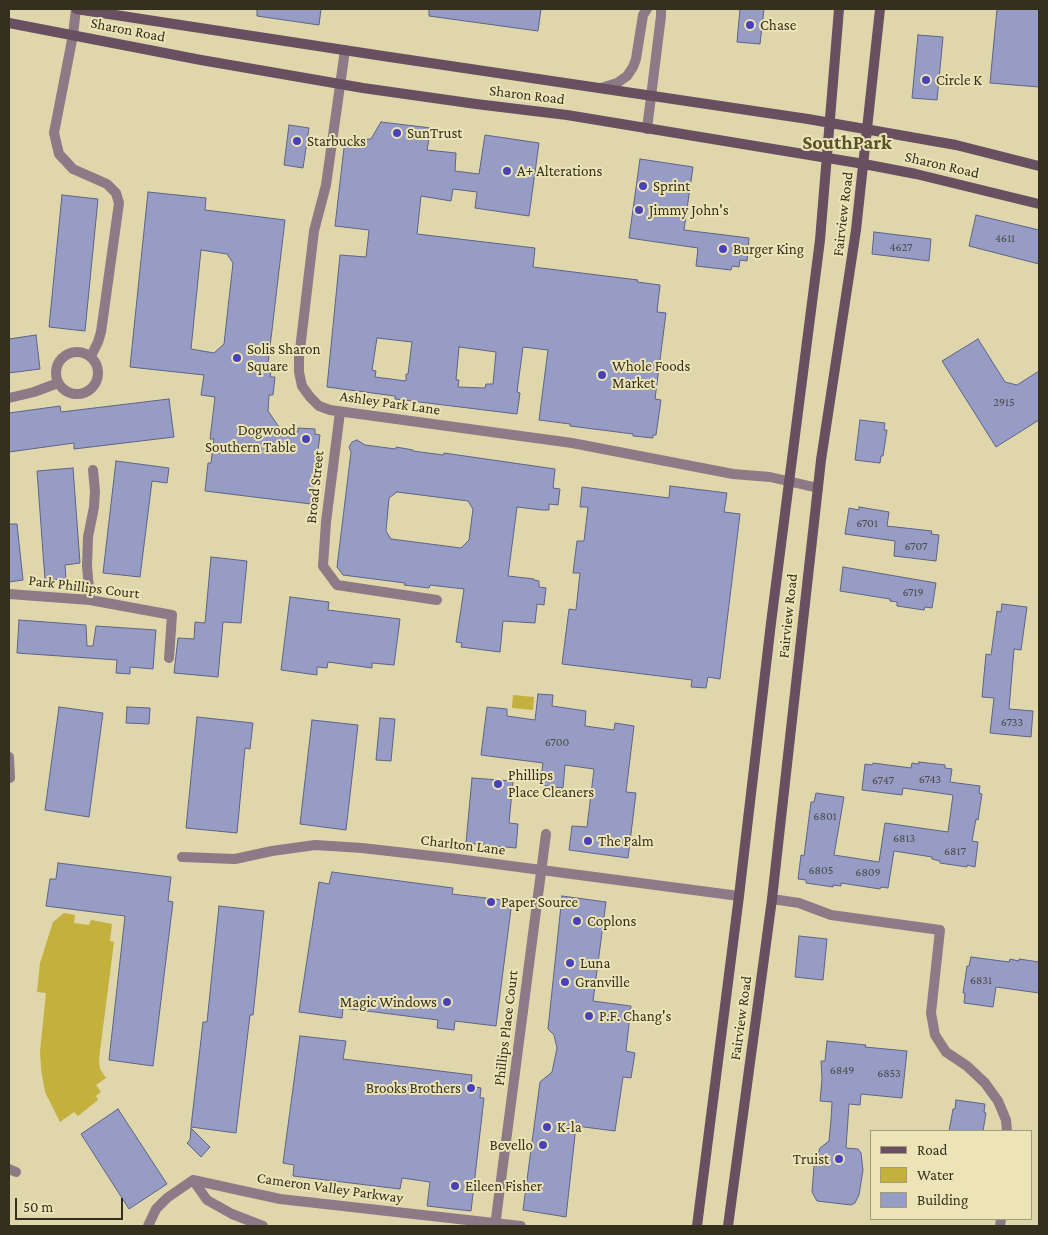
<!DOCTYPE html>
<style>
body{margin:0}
#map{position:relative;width:1048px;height:1235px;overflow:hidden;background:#dfd7ab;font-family:"Crimson Pro",serif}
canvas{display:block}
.frame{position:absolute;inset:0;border:10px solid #33301e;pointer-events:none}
.legend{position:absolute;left:870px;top:1130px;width:162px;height:90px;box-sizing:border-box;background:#ece4b7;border:1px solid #a29c7a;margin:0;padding:6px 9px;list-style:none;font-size:15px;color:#33301e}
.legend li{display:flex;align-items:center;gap:10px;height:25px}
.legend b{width:25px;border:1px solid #a29c7a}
.scale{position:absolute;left:15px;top:1198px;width:108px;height:22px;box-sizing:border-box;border:2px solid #33301e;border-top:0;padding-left:6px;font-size:15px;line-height:18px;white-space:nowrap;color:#33301e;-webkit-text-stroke:4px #ece4b7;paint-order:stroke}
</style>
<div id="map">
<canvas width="1048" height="1235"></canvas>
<div class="frame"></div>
<ul class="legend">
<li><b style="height:6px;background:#685060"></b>Road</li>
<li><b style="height:14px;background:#c4b03c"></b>Water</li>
<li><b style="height:14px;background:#969cc4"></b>Building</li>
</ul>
<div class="scale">50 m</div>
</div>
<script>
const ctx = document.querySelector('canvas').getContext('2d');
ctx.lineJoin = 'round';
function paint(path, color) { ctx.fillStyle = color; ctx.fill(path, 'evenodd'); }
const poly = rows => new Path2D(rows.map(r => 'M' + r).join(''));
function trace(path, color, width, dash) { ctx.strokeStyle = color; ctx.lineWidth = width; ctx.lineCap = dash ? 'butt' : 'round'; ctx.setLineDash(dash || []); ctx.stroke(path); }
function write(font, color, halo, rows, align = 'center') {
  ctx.font = font + ' "Crimson Pro",serif'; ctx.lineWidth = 4; ctx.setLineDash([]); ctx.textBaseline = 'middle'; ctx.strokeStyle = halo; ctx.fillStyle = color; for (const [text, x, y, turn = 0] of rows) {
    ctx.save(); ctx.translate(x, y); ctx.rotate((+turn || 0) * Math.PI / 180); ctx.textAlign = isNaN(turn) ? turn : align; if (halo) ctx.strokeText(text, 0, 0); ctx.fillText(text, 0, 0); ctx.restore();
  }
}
paint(poly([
 [513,695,534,697,533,710,512,708],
 [64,913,75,915,74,923,89,925,91,920,112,924,110,941,114,942,99,1059,100,1069,106,1078,96,1085,101,1092,96,1096,98,1100,78,1116,74,1112,60,1122,45,1092,41,1069,40,1051,46,993,37,992,40,963,53,922]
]), '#c4b03c');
const building = poly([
 [257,9,321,9,319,25,257,16,257,9],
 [429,9,541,9,538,31,429,16,429,9],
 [740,9,764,9,760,44,737,42,740,9],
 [997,9,1039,9,1039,87,990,83,997,9],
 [918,35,943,37,937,100,912,98,918,35],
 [381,122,431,128,427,150,456,153,455,171,479,174,485,135,539,143,529,216,475,208,477,192,453,189,451,201,421,196,417,234,535,248,533,267,638,280,637,282,660,285,657,312,666,313,655,399,661,400,656,435,653,435,653,438,633,436,633,434,570,426,570,424,539,420,548,350,523,347,517,392,520,393,517,414,395,399,395,396,327,387,340,255,366,257,369,230,335,226,345,139,355,140,371,139,381,122],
 [377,338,412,342,408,374,406,374,406,381,375,377,376,371,372,370,377,338],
 [459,347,496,352,493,384,486,384,485,388,458,387,459,380,456,380,459,347],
 [289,125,309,128,303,168,284,165,289,125],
 [640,159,693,167,684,230,749,238,747,261,740,260,739,267,732,266,731,270,696,266,698,248,629,238,640,159],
 [148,192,206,198,205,210,285,220,267,372,271,372,270,377,275,377,273,395,269,395,268,411,281,430,298,432,298,428,315,429,315,434,320,435,311,504,205,491,208,463,211,463,214,439,210,439,215,397,201,395,204,375,130,367,148,192],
 [201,250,227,254,233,263,224,344,214,353,191,349,201,250],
 [62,195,98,199,85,331,49,327,62,195],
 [976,215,1039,230,1039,264,969,246,976,215],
 [874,232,931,239,929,261,872,254,874,232],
 [36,335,40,369,9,373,9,339,36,335],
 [978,339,1005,382,1017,385,1039,371,1039,420,996,447,942,361,978,339],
 [169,399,174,437,74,449,74,443,9,452,9,413,60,406,61,412,169,399],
 [860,420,885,423,884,430,887,430,883,456,881,456,880,463,855,460,860,420],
 [357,440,365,445,396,449,396,447,413,450,413,451,443,455,444,453,555,469,553,488,560,489,558,505,549,504,549,510,542,510,517,507,508,576,534,579,534,580,539,581,539,587,546,588,544,605,537,604,535,623,503,621,500,652,461,647,462,643,456,642,464,589,430,585,429,588,404,585,405,583,343,575,337,567,351,452,349,447,352,442,357,440],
 [397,492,468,501,473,509,469,540,461,548,391,539,386,531,389,498,397,492],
 [116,461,169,468,167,483,152,481,140,577,103,573,116,461],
 [73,468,80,563,65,565,66,579,45,580,37,471,73,468],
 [670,486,727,493,724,512,740,514,720,679,708,677,706,688,691,687,692,680,562,664,569,609,576,610,580,573,573,573,577,541,584,541,588,507,580,507,582,487,669,498,670,486],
 [859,507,889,512,887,526,932,531,931,534,939,535,936,561,894,556,895,541,845,534,849,508,859,510,859,507],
 [9,524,17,524,23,580,9,582,9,524],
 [211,557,247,561,241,623,223,622,218,677,174,673,178,638,194,639,195,622,205,623,211,557],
 [843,567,936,583,932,608,925,607,924,610,897,606,897,602,890,601,890,599,840,591,843,567],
 [290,597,329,602,328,610,400,619,394,665,372,663,372,668,328,662,327,668,317,667,317,675,281,670,290,597],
 [1002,604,1027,607,1021,650,1014,649,1009,709,1033,711,1031,737,990,733,994,698,982,697,986,654,991,655,997,611,1001,612,1002,604],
 [19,620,86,625,87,646,93,646,96,626,156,630,153,669,130,667,130,674,116,673,117,660,17,653,19,620],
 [538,694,553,695,552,706,586,711,585,726,614,730,615,723,634,726,626,792,636,793,628,858,569,850,572,826,587,827,594,769,565,765,563,788,540,785,543,763,481,755,487,707,507,709,507,716,535,720,538,694],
 [59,707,103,713,89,817,45,810,59,707],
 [127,707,150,708,149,724,126,723,127,707],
 [197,717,253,723,250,749,245,748,237,833,186,828,197,717],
 [380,718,395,719,391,761,376,760,380,718],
 [312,720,358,725,346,830,300,824,312,720],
 [919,762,945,765,945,768,952,769,950,782,980,786,979,793,982,794,978,820,976,819,972,841,978,842,975,867,967,865,967,867,940,863,940,861,932,859,932,857,894,851,888,888,881,887,880,889,841,883,841,886,833,885,833,887,806,883,806,880,798,879,801,855,804,856,811,802,814,802,816,793,844,797,834,855,879,862,885,823,948,832,953,795,903,788,902,795,862,790,865,764,872,765,873,763,911,768,912,763,919,764,919,762],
 [472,778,513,781,509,823,518,824,516,848,466,843,472,778],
 [58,863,171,877,168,901,173,902,153,1066,109,1060,125,916,46,906,50,879,56,879,58,863],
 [332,872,453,888,452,894,512,901,496,1026,455,1021,454,1030,437,1028,438,1020,343,1008,342,1018,299,1012,319,882,329,884,332,872],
 [562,896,606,902,593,1001,631,1006,626,1051,635,1053,631,1078,623,1077,615,1131,576,1126,566,1217,523,1210,540,1082,552,1072,557,1048,554,1035,548,1029,562,896],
 [219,906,264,911,253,1015,250,1015,236,1133,191,1127,203,1022,207,1022,219,906],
 [799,936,827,939,823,980,795,977,799,936],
 [971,957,1009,962,1010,959,1019,961,1019,959,1039,962,1039,993,996,987,993,1007,964,1003,965,993,963,993,967,966,969,966,971,957],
 [300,1036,346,1041,343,1059,472,1075,471,1086,481,1088,480,1098,484,1098,471,1211,427,1206,430,1182,402,1178,400,1189,293,1176,294,1165,283,1163,300,1036],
 [827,1041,866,1045,865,1047,907,1051,902,1098,861,1094,860,1105,849,1104,846,1148,858,1149,861,1153,863,1170,859,1195,855,1203,851,1205,817,1201,812,1192,814,1166,820,1148,829,1141,831,1120,832,1102,820,1101,822,1079,821,1061,825,1061,827,1041],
 [956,1100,985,1104,984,1112,986,1113,983,1131,949,1131,953,1109,955,1109,956,1100],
 [118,1109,167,1184,129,1209,81,1134,118,1109],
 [191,1128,210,1147,201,1157,187,1143,190,1140,191,1128]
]);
paint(building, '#969cc4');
trace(building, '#5e6287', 1);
trace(poly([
 [76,9,73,35,54,133,59,154,73,169,107,184,116,193,119,203,101,332,98,342,91,356],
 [345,50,326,185,314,231,299,358,299,372,302,386,310,397,319,406,330,410,572,443,733,474,770,477,818,488],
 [601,88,617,83,627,76,633,67,636,59,643,15,647,9],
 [647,129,661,16,661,9],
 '56 373a21 21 0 1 1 42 0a21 21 0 1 1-42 0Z',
 [9,398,34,392,58,383],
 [340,412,326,522,323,566,337,585,437,600],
 [9,594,90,600,172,615,169,658],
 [90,600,87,566,88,537,94,507,95,491,93,470],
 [9,757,10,778],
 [182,857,235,859,272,851,315,845,362,848,450,858,739,896],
 [772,899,799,903,831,915,940,930,931,1013,935,1035,946,1052,967,1066,985,1083,998,1101,1006,1120,1007,1131],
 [9,1169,16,1172],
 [148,1226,156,1209,167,1198,193,1180],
 [263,1226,232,1214,207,1200,193,1180,280,1199,521,1226],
 [495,1226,546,834],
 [1000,1226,1001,1219]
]), '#8c7a86', 10);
trace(poly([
 [76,9,383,56,808,119,956,145,1039,166],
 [9,23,201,60,363,88,476,104,567,115,864,164,916,174,1039,204],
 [697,1226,739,896,771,623,820,240,839,9],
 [728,1226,772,899,821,460,856,230,880,9]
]), '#685060', 10);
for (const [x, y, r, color] of [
 [750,25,5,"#4841b7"],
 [926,80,5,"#4841b7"],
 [397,133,5,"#4841b7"],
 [297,141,5,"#4841b7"],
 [507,171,5,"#4841b7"],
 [643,186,5,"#4841b7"],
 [639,210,5,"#4841b7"],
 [723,249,5,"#4841b7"],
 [237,358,5,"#4841b7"],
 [602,375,5,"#4841b7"],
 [306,439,5,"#4841b7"],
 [498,784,5,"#4841b7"],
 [588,841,5,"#4841b7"],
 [491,902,5,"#4841b7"],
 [577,921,5,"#4841b7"],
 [570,963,5,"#4841b7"],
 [565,982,5,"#4841b7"],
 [447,1002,5,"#4841b7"],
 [589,1016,5,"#4841b7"],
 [471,1088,5,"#4841b7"],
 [547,1127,5,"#4841b7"],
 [543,1145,5,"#4841b7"],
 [839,1159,5,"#4841b7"],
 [455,1186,5,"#4841b7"]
]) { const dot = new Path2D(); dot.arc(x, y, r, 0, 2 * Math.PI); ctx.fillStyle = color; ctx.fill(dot); trace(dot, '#ece4b7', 2); }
write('12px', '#4c4b48', null, [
 ["4611",1005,238],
 ["4627",901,247],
 ["2915",1004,402],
 ["6701",867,523],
 ["6707",916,546],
 ["6719",913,592],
 ["6733",1012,722],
 ["6700",557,742],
 ["6743",930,779],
 ["6747",883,780],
 ["6801",825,816],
 ["6813",904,838],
 ["6817",955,851],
 ["6805",821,870],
 ["6809",868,872],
 ["6831",981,980],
 ["6849",842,1070],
 ["6853",889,1073]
]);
write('15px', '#33301e', '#ece4b7', [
 ["Chase",760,25],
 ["Circle K",936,80],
 ["SunTrust",407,133],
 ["Starbucks",307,141],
 ["A+ Alterations",517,171],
 ["Sprint",653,186],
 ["Jimmy John's",649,210],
 ["Burger King",733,249],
 ["Solis Sharon",247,349],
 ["Square",247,366],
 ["Whole Foods",612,366],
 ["Market",612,383],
 ["Dogwood",296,430,"right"],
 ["Southern Table",296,447,"right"],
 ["Phillips",508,775],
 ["Place Cleaners",508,792],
 ["The Palm",598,841],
 ["Paper Source",501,902],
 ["Coplons",587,921],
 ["Luna",580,963],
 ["Granville",575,982],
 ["Magic Windows",437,1002,"right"],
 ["P.F. Chang's",599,1016],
 ["Brooks Brothers",461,1088,"right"],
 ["K-la",557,1127],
 ["Bevello",533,1145,"right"],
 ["Truist",829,1159,"right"],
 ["Eileen Fisher",465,1186]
], 'left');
write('15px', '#33301e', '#ece4b7', [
 ["Sharon Road",128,30,11],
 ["Sharon Road",527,95,7],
 ["Sharon Road",942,165,13],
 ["Fairview Road",843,214,-83],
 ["Ashley Park Lane",390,403,8],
 ["Broad Street",315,487,-84],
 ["Park Phillips Court",84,587,7],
 ["Fairview Road",788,616,-84],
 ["Charlton Lane",463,845,7],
 ["Fairview Road",741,1018,-82],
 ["Phillips Place Court",506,1028,-83],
 ["Cameron Valley Parkway",330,1188,8]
]);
write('bold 20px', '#595129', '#ece4b7', [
 ["SouthPark",847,143]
]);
</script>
